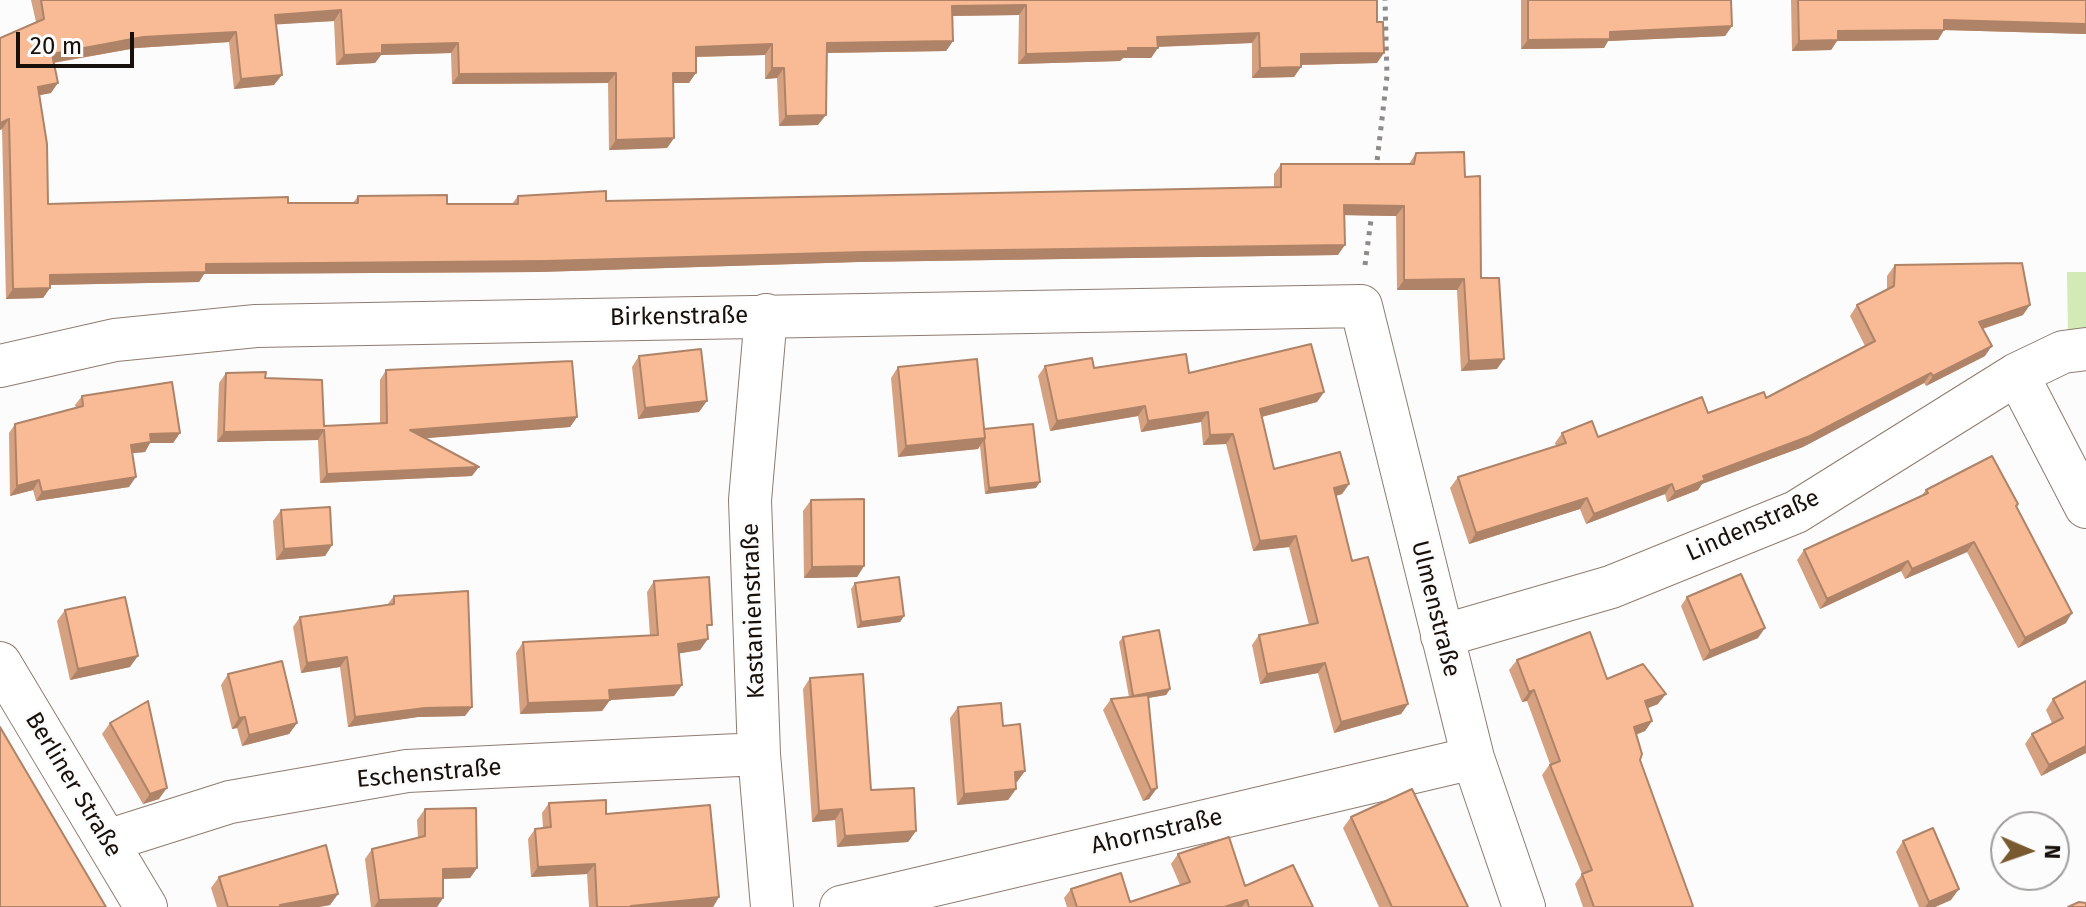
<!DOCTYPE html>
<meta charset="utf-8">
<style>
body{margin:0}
#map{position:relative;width:2086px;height:907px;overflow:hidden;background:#fcfcfc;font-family:"Fira Sans",sans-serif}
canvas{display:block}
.north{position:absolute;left:1990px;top:811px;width:80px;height:80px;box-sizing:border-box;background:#fcfcfc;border:2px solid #a09e9c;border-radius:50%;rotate:92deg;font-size:22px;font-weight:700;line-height:32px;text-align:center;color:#17100b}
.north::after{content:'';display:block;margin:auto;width:28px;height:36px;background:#79592f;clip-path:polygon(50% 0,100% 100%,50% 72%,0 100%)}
.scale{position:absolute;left:16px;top:32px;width:118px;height:36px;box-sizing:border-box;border:4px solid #17100b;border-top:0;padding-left:10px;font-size:24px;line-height:28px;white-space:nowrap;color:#17100b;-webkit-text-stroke:6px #fcfcfc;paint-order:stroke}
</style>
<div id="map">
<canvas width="2086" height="907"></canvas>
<div class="north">N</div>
<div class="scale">20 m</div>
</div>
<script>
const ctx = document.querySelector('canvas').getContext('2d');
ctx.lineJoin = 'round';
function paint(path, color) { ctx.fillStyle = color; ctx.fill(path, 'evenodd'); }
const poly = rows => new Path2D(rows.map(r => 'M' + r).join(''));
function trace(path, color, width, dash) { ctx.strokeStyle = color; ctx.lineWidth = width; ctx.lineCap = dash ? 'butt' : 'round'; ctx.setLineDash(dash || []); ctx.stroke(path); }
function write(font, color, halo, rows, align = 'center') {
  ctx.font = font + ' "Fira Sans",sans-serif'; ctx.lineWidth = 6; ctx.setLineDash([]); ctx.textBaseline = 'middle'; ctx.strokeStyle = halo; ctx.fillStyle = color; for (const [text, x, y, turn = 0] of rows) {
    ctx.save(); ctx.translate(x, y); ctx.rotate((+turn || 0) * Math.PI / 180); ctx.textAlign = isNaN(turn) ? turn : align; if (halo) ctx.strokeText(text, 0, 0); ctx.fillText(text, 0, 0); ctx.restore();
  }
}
paint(poly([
 [2067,272,2086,272,2086,329,2068,332]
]), '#d1eab6');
const minor = poly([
 [766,315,750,500,759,754,772,907],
 [0,366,115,340,256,326,1361,306,1473,758,1524,907],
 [2017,374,2086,507],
 [1442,636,1611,587,1796,512,2017,374,2063,352,2086,349],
 [0,663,146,907],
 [107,841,230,802,407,771,759,754],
 [841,907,1473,758]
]);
trace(minor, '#8f7c70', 44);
trace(poly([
 [1376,170,1387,76,1385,0],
 [1365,265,1372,212]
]), '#8d8a87', 5, [4, 6]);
trace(minor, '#fff', 42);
paint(poly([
 [31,0,1377,0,1377,63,1301,65,1294,77,1252,78,1252,43,1158,47,1151,58,1123,58,1120,61,1018,64,1019,15,952,16,953,41,946,51,827,53,818,125,779,126,777,78,765,79,765,55,696,57,689,83,673,83,674,138,667,148,609,150,608,83,452,84,451,53,381,55,375,63,336,65,334,21,276,24,274,85,234,89,229,42,136,48,54,63,51,93,39,95,48,204,353,203,358,196,447,204,512,204,518,196,606,201,1274,187,1274,174,1281,164,1409,164,1416,153,1465,177,1481,278,1497,369,1461,371,1457,290,1397,290,1396,216,1344,215,1338,255,858,262,539,272,204,274,199,282,50,285,50,288,43,298,6,299,2,129,0,130,0,38,36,22],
 [1521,0,1731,0,1732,26,1725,36,1608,41,1604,48,1521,49],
 [1791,0,2086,0,2086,34,1944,30,1938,40,1837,41,1831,50,1792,51],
 [1895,265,2023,315,1983,329,1985,356,1926,386,1924,383,1803,447,1702,484,1698,490,1667,502,1665,494,1586,524,1580,509,1469,544,1450,488,1458,477,1556,446,1555,443,1562,433,1598,437,1708,413,1766,398,1865,346,1850,316,1857,305,1887,290,1887,276],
 [639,356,699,412,638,419,632,367],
 [1045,366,1094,368,1189,373,1324,392,1317,402,1262,417,1274,469,1349,484,1342,494,1336,496,1352,561,1408,704,1401,714,1334,733,1318,673,1260,684,1252,645,1259,635,1309,625,1289,547,1253,551,1226,444,1203,445,1201,422,1141,432,1138,416,1050,431,1038,376],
 [898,367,984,429,1036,488,985,494,980,446,978,449,898,457,891,378],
 [386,370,577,417,570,427,425,438,472,476,320,483,318,440,217,442,219,383,226,373,265,378,324,426,380,423,380,380],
 [82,396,180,433,173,443,150,443,145,452,132,453,129,487,36,501,33,490,10,496,9,433,15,424,76,408,75,405],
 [1926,490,2018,504,2016,507,2066,623,2018,648,1967,552,1905,579,1901,571,1820,609,1797,560,1804,550,1922,495],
 [811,500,864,566,857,577,804,578,803,511],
 [281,510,332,545,325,556,276,560,273,521],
 [654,581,707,631,700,650,679,653,682,685,674,696,610,700,602,711,520,714,516,653,523,642,650,636,647,592],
 [855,583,904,616,900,622,857,628,851,589],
 [394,596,465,716,418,717,348,727,340,667,301,673,293,627,300,617,387,605],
 [1687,597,1758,638,1703,661,1681,606],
 [65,610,130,667,70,680,57,621],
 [1123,637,1170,689,1166,695,1148,698,1157,788,1149,799,1143,801,1103,710,1111,699,1129,697,1119,642],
 [1517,660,1607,679,1658,704,1648,708,1652,721,1645,731,1636,735,1640,760,1693,906,1692,907,1583,907,1575,884,1582,874,1542,775,1550,764,1527,701,1522,702,1509,670],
 [228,674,297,723,289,734,242,746,237,728,232,729,221,685],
 [810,678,871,790,916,831,908,842,837,847,835,820,812,822,803,689],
 [2086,681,2086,753,2041,776,2025,744,2032,734,2052,723,2046,710,2053,699],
 [958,707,1003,726,1025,771,1016,782,1016,789,1008,800,957,805,950,718],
 [110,723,159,799,143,804,102,734],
 [549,803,606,814,719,897,713,907,589,907,587,874,531,877,528,839,535,829,543,828,542,813],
 [425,809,477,868,470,878,443,879,443,898,437,907,371,907,365,859,372,849,418,838,417,820],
 [1351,817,1468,907,1379,907,1343,828],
 [1903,841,1951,900,1935,907,1919,907,1896,852],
 [1178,854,1245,886,1313,907,1067,907,1064,898,1071,889,1130,902,1180,885,1171,864],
 [219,877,338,894,330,905,319,907,217,907,211,888]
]), '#d5a180');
paint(poly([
 [1026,5,1019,15,945,16,952,6],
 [341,10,334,21,268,25,275,15],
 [1944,20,2086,24,2086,34,1944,30,1938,40,1837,41,1831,50,1792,51,1799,41,1838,31],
 [1732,26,1725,36,1608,41,1604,48,1521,49,1528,40,1610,32],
 [236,32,229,42,136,48,45,64,52,54,143,37],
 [1259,33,1252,43,1150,47,1157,37],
 [953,41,946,51,820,53,827,43],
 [458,43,451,53,381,55,375,63,336,65,344,55,382,45],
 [772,44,765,55,689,57,696,47],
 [1128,48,1158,48,1151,58,1123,58,1120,61,1018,64,1026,54],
 [1384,53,1377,63,1294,65,1301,54],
 [1301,67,1294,77,1252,78,1260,68],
 [772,68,784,68,777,78,765,79],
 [616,73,608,83,452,84,459,74],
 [673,73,696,73,689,83,666,83],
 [282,75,274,85,234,89,241,79],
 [58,83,51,93,31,97,38,87],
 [826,115,818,125,779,126,786,116],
 [9,119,2,129,0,130,0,123],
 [674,138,667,148,609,150,616,140],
 [1344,205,1404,206,1396,216,1337,215],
 [1345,245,1338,255,858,262,539,272,204,274,199,282,43,285,50,275,206,264],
 [1464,279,1457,290,1397,290,1404,280],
 [50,288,43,298,6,299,13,289],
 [2030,305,2023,315,1972,332,1979,322],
 [1992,346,1985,356,1926,386,1933,376],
 [1504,359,1497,369,1461,371,1469,361],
 [1931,373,1924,383,1803,447,1702,484,1698,490,1667,502,1675,492,1703,476],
 [1324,392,1317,402,1253,419,1260,409],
 [707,401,699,412,638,419,645,408],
 [1145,406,1138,416,1050,431,1057,421],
 [1208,412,1201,422,1141,432,1148,421],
 [577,417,570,427,403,440,410,430],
 [324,430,318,440,217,442,224,432],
 [180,433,173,443,150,443,145,452,124,454,131,445,150,434],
 [1233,434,1226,444,1203,445,1210,435],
 [985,438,978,449,898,457,906,446],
 [479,467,472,476,320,483,327,474],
 [136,477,129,487,36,501,42,492],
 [39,480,33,490,10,496,17,486],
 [1040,482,1036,488,985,494,989,488],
 [1349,484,1342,494,1327,498,1334,488],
 [1672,484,1665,494,1586,524,1594,514],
 [1587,498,1580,509,1469,544,1476,533],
 [1296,536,1289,547,1253,551,1260,541],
 [1974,542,1967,552,1905,579,1912,569],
 [332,545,325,556,276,560,284,549],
 [1908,561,1901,571,1820,609,1827,599],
 [864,566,857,577,804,578,812,567],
 [2072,613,2066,623,2018,648,2025,638],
 [904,616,900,622,857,628,861,622],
 [1765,628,1758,638,1703,661,1710,651],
 [708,639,700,650,670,655,678,644],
 [138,656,130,667,70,680,78,669],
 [347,657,340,667,301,673,307,663],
 [1325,663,1318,673,1260,684,1267,674],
 [682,685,674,696,610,700,602,711,520,714,528,703,609,690],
 [1170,689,1166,695,1129,701,1133,696],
 [1534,690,1527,701,1522,702,1529,692],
 [1666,694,1658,704,1638,712,1645,701],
 [1408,704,1401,714,1334,733,1341,722],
 [472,707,465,716,418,717,348,727,355,717,425,708],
 [245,717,237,728,232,729,239,718],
 [1652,721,1645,731,1626,738,1634,727],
 [297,723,289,734,242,746,249,735],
 [2086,746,2086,753,2041,776,2049,765],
 [1025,771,1017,782,1007,783,1015,772],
 [167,788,159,799,143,804,150,794],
 [1157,788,1149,799,1143,801,1151,790],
 [1016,789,1008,800,957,805,964,794],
 [842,809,835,820,812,822,819,811],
 [916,831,908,842,837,847,845,836],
 [595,864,587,874,531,877,538,867],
 [477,868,470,878,435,879,443,869],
 [1959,889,1951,900,1935,907,1925,907,1929,902],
 [338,894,330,905,319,907,278,907,280,905],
 [719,897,713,907,630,907,631,906],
 [443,898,437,907,374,907,379,900],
 [1247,900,1242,907,1224,907]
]), '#ae8368');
const building = poly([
 [41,0,1377,0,1377,22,1383,22,1384,53,1301,54,1301,67,1260,68,1259,33,1157,37,1158,48,1128,48,1128,51,1026,54,1026,5,952,6,953,41,827,43,826,115,786,116,784,68,772,68,772,44,696,47,696,73,673,73,674,138,616,140,616,73,459,74,458,43,382,45,382,53,344,55,341,10,275,15,282,75,241,79,236,32,143,37,52,54,58,83,38,87,47,144,48,204,288,197,288,203,358,203,358,196,447,195,447,204,518,204,518,196,606,191,606,201,1281,187,1281,164,1414,164,1416,153,1464,152,1465,177,1480,176,1481,278,1499,278,1504,359,1469,361,1464,279,1404,280,1404,206,1344,205,1345,245,865,252,546,261,206,264,206,272,50,275,50,288,13,289,9,119,0,123,0,38,44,19,41,0],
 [1528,0,1731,0,1732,26,1610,32,1610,39,1528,40,1528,0],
 [1798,0,2086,0,2086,24,1944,20,1944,30,1838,31,1838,40,1799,41,1798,0],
 [2022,263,2030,305,1979,322,1992,346,1933,376,1931,373,1810,436,1703,476,1705,480,1675,492,1672,484,1594,514,1587,498,1476,533,1458,477,1566,443,1562,433,1592,421,1598,437,1702,397,1708,413,1764,392,1766,398,1875,341,1857,305,1894,286,1895,265,2022,263],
 [1311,344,1324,392,1260,409,1274,469,1340,452,1349,484,1334,488,1352,561,1368,557,1408,704,1341,722,1325,663,1267,674,1259,635,1318,623,1296,536,1260,541,1233,434,1210,435,1208,412,1148,421,1145,406,1057,421,1045,366,1092,358,1094,368,1186,354,1189,373,1311,344],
 [701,349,707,401,645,408,639,356,701,349],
 [977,359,985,438,906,446,898,367,977,359],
 [572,361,577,417,410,430,479,467,327,474,324,430,224,432,226,373,266,372,265,378,322,380,324,426,387,423,386,370,572,361],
 [172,382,180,433,150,434,151,442,131,445,136,477,42,492,39,480,17,486,15,424,83,406,82,396,172,382],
 [1033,424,1040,482,989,488,984,440,985,438,984,429,1033,424],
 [1992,456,2018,504,2016,506,2072,613,2025,638,1974,542,1912,569,1908,561,1827,599,1804,550,1928,493,1926,490,1992,456],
 [864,499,864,566,812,567,811,500,864,499],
 [330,507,332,545,284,549,281,510,330,507],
 [1741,574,1765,628,1710,651,1687,597,1741,574],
 [709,577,712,625,707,625,708,639,678,644,682,685,609,690,610,700,528,703,523,642,658,635,654,581,709,577],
 [899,577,904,616,861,622,855,583,899,577],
 [468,591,472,707,425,708,355,717,347,657,307,663,300,617,394,604,394,596,468,591],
 [125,597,138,656,78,669,65,610,125,597],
 [1159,630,1170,689,1133,696,1123,637,1159,630],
 [1590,632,1607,679,1643,664,1666,694,1645,701,1652,721,1634,727,1642,754,1640,760,1693,906,1689,907,1594,907,1582,874,1592,870,1550,765,1560,761,1534,690,1529,692,1517,660,1590,632],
 [282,661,297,723,249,735,245,717,239,718,228,674,282,661],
 [863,674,871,790,914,788,916,831,845,836,842,809,819,811,810,678,863,674],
 [2086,681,2086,746,2049,765,2032,734,2063,718,2053,699,2086,681],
 [1148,695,1157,788,1151,790,1111,699,1148,695],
 [148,701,167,788,150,794,110,723,148,701],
 [1001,703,1003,726,1020,724,1025,771,1015,772,1016,789,964,794,958,707,1001,703],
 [0,727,106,907,0,907,0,727],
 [1412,789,1468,907,1392,907,1351,817,1412,789],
 [606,800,606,814,710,805,719,897,631,906,631,907,597,907,595,864,538,867,535,829,551,827,549,803,606,800],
 [476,808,477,868,443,869,443,898,379,900,372,849,425,836,425,809,476,808],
 [1933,828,1959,889,1929,902,1903,841,1933,828],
 [1229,837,1245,886,1293,865,1313,907,1249,907,1247,900,1224,907,1077,907,1071,889,1121,873,1130,902,1190,882,1178,854,1229,837],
 [326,845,338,894,280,905,280,907,228,907,219,877,326,845],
 [2079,902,2086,903,2086,907,2068,907,2079,902]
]);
paint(building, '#f8bb95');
trace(building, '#ae8368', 2);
write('24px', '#17100b', '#fcfcfc', [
 ["Birkenstraße",679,317,-1],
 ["Lindenstraße",1753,526,-24],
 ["Ulmenstraße",1435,609,76],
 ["Kastanienstraße",754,611,-92],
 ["Eschenstraße",429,774,-5],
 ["Berliner Straße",73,785,59],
 ["Ahornstraße",1157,832,-13]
]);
</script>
